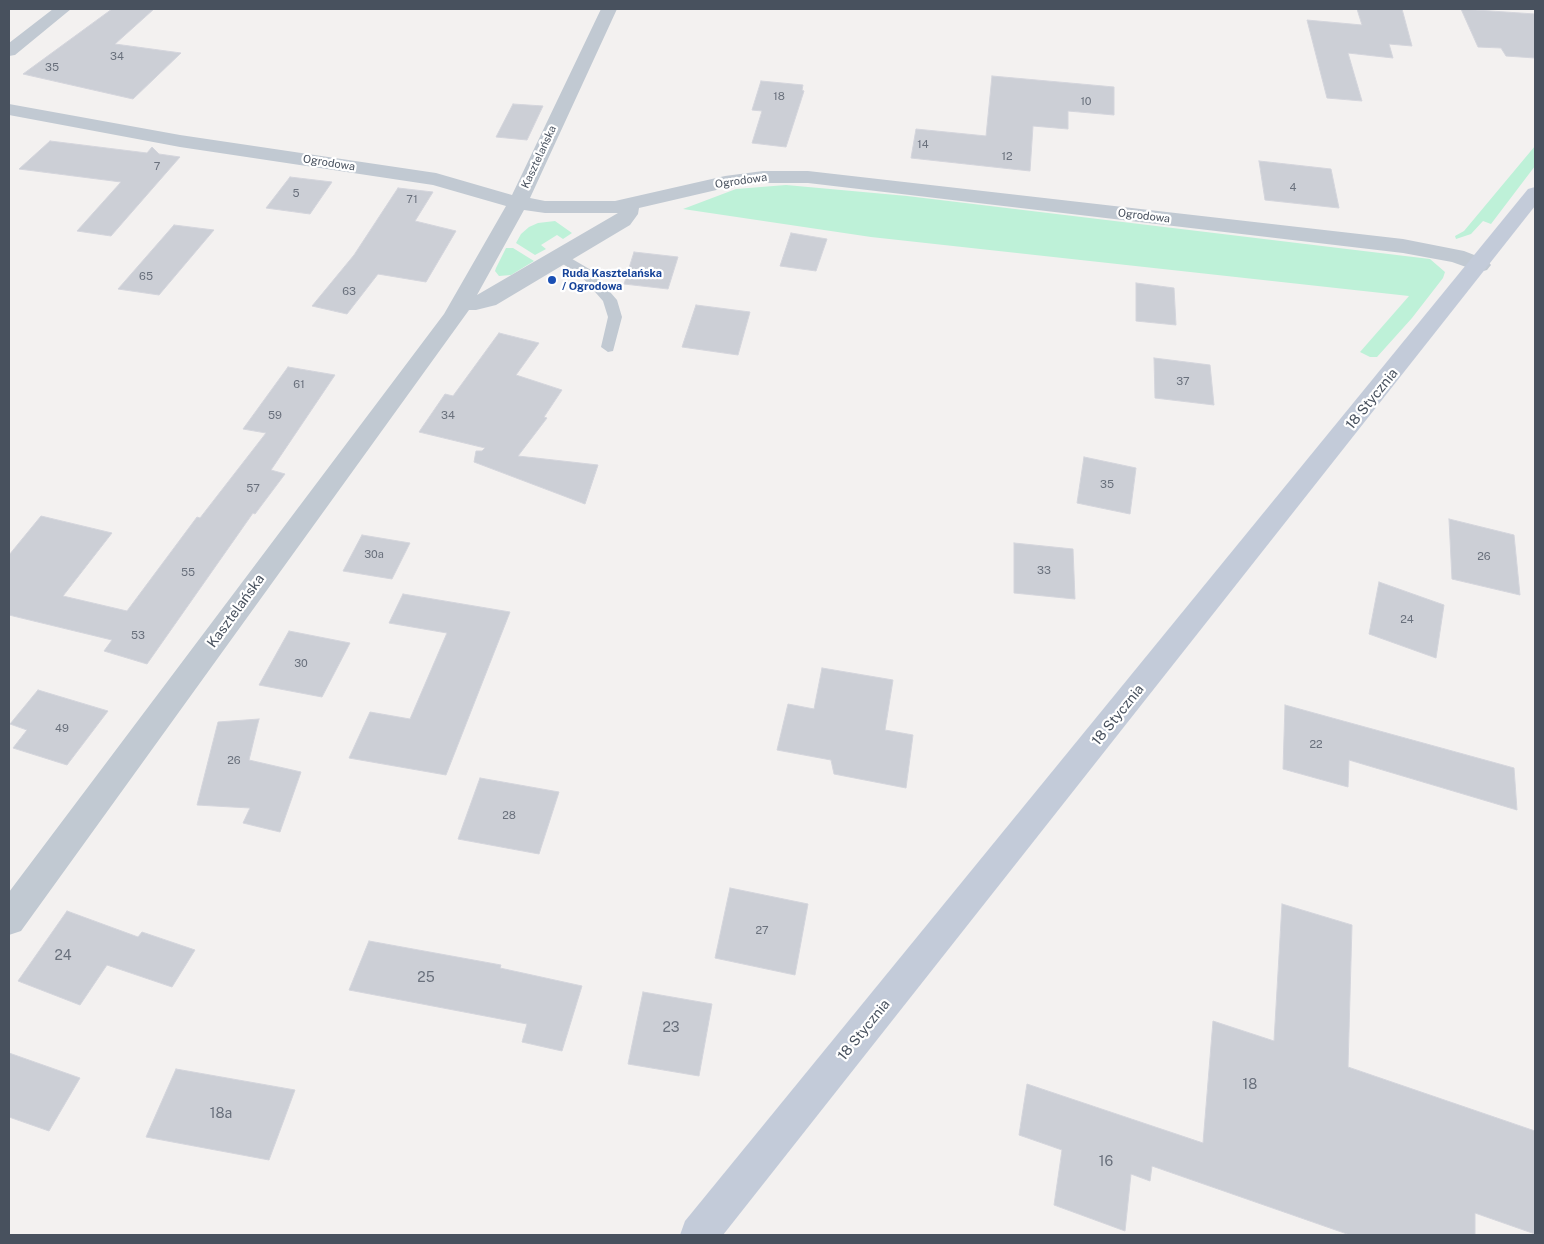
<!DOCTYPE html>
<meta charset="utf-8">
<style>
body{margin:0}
#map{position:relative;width:1544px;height:1244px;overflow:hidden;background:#f3f1f0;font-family:"Public Sans",sans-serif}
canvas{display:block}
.frame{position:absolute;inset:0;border:10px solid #48515e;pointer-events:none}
</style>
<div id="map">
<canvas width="1544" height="1244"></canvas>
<div class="frame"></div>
</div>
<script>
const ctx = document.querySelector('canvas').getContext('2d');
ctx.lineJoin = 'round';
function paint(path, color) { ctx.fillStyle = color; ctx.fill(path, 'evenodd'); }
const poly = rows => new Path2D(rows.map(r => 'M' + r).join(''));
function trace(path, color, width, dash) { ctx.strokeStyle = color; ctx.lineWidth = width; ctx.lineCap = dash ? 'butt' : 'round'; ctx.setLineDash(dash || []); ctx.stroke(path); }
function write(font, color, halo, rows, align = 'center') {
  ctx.font = font + ' "Public Sans",sans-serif'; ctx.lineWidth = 4.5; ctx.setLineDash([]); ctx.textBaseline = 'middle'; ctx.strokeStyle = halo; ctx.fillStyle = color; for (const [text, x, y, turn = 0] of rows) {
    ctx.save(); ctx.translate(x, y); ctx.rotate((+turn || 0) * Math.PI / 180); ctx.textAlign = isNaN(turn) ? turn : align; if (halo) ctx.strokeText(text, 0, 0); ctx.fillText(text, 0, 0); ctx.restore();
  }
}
paint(poly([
 [1535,146,1535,166,1491,224,1483,221,1471,234,1456,239,1455,236,1464,231],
 [786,185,907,196,1430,259,1445,272,1443,278,1412,318,1377,357,1370,357,1360,352,1409,296,871,237,683,209,736,189],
 [555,221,572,233,563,239,557,235,541,245,546,249,535,255,516,243,521,234,529,227,538,223],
 [506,248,513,248,534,261,511,275,499,276,495,271,496,268]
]), '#bef1d8');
const building = poly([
 [112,9,154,9,115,44,181,53,133,99,23,74,112,9],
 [1357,9,1402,9,1412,46,1389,44,1393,58,1348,53,1362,101,1327,98,1307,20,1362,25,1357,9],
 [1461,9,1535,14,1535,58,1506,56,1501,48,1478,47,1461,9],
 [992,76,1114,87,1114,115,1068,111,1068,129,1033,126,1030,171,911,158,916,129,986,136,992,76],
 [761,81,803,85,802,90,804,91,786,147,752,143,762,111,752,110,761,81],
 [513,104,543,106,527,140,496,137,513,104],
 [50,141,147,153,152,147,159,154,180,157,111,236,77,231,121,182,19,169,50,141],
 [1259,161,1331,169,1339,208,1265,200,1259,161],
 [290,177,332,182,310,214,266,208,290,177],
 [398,188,433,192,415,221,456,231,426,282,378,274,347,314,312,306,354,255,398,188],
 [174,225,214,230,159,295,118,289,174,225],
 [791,233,827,239,816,271,780,266,791,233],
 [634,252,678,257,668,289,624,284,634,252],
 [1136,283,1174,288,1176,325,1136,321,1136,283],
 [696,305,750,312,738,355,682,347,696,305],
 [499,333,539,343,516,375,562,390,544,417,547,418,518,456,598,465,585,504,474,462,476,451,482,451,485,448,419,432,445,394,453,396,499,333],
 [1154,358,1210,365,1214,405,1155,398,1154,358],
 [288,367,335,375,271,470,285,474,255,514,253,513,147,664,104,651,112,640,9,615,9,555,41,516,112,533,63,596,127,611,197,517,200,518,266,433,243,429,288,367],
 [1084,457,1136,468,1130,514,1077,503,1084,457],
 [1449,519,1514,535,1520,595,1452,579,1449,519],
 [362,535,410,543,392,579,343,571,362,535],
 [1014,543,1073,549,1075,599,1014,593,1014,543],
 [1379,582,1444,605,1436,658,1369,634,1379,582],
 [403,594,510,612,446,775,349,758,370,712,410,719,447,633,389,623,403,594],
 [289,631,350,643,322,697,259,685,289,631],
 [822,668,893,680,885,730,913,735,906,788,834,774,831,760,777,750,788,704,814,709,822,668],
 [38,690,108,711,67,765,13,748,27,730,10,724,38,690],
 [1285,705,1514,768,1517,810,1349,760,1348,787,1283,769,1285,705],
 [259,719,249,760,301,772,280,832,243,823,250,808,197,805,218,722,259,719],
 [480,778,559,792,539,854,458,839,480,778],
 [730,888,808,904,795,975,715,958,730,888],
 [1282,904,1352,925,1348,1067,1535,1131,1535,1234,1475,1213,1475,1235,1350,1235,1152,1166,1150,1181,1131,1174,1125,1231,1054,1205,1062,1150,1019,1135,1027,1084,1203,1143,1213,1021,1274,1041,1282,904],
 [67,911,138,937,142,932,195,950,172,987,107,965,80,1005,18,981,67,911],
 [369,941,501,965,500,968,582,986,562,1051,522,1042,527,1024,349,990,369,941],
 [643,992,712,1004,699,1076,628,1064,643,992],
 [9,1053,80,1078,49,1131,9,1117,9,1053],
 [176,1069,295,1090,269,1160,146,1137,176,1069]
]);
paint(building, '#cccfd6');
trace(building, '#d4d5dc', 1);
paint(poly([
 [562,253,591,270,617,300,622,317,613,351,608,352,601,347,608,317,603,301,581,276,557,260,555,257,562,253]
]), '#c1c9d2');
paint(poly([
 [53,9,71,9,15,55,9,56,9,43,53,9],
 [601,9,617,9,530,198,545,201,615,201,725,176,763,171,808,171,1403,239,1464,251,1487,260,1491,265,1487,270,1480,272,1452,262,1403,253,808,183,763,183,725,188,639,208,638,214,630,225,496,305,476,310,469,310,21,931,9,935,9,892,444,314,506,206,433,185,180,147,9,115,9,104,180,135,436,173,512,195,601,9],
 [524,210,545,213,618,213,477,295,524,210]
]), '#c1c9d2');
paint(poly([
 [1535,187,1535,206,723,1235,680,1235,685,1221,1528,189,1535,187]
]), '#c3cbd9');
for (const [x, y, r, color] of [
 [552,280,5,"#1a4fb4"]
]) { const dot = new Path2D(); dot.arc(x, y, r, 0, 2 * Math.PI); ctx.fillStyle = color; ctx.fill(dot); trace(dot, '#fff', 2); }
write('11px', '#69707c', null, [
 ["34",117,57],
 ["35",52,68],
 ["18",779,97],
 ["10",1086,102],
 ["14",923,145],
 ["12",1007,157],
 ["7",157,167],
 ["4",1293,188],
 ["5",296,194],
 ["71",412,200],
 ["65",146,277],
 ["63",349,292],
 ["37",1183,382],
 ["61",299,385],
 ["59",275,416],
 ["34",448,416],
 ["35",1107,485],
 ["57",253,489],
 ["30a",374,555],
 ["26",1484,557],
 ["33",1044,571],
 ["55",188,573],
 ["24",1407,620],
 ["53",138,636],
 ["30",301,664],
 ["49",62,729],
 ["22",1316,745],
 ["26",234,761],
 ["28",509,816],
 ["27",762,931]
]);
write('11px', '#48515e', '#fff', [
 ["Kasztelańska",539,157,-65],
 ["Ogrodowa",329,163,9],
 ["Ogrodowa",741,181,-8],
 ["Ogrodowa",1144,216,7]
]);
write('bold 11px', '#164399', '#fff', [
 ["Ruda Kasztelańska",562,274],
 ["/ Ogrodowa",562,287]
], 'left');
write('14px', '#48515e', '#fff', [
 ["18 Stycznia",1372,399,-51],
 ["Kasztelańska",236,611,-54],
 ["18 Stycznia",1118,715,-51],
 ["18 Stycznia",864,1030,-51]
]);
write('14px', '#69707c', null, [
 ["24",63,956],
 ["25",426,978],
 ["23",671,1028],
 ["18",1250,1085],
 ["18a",221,1114],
 ["16",1106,1162]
]);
</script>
